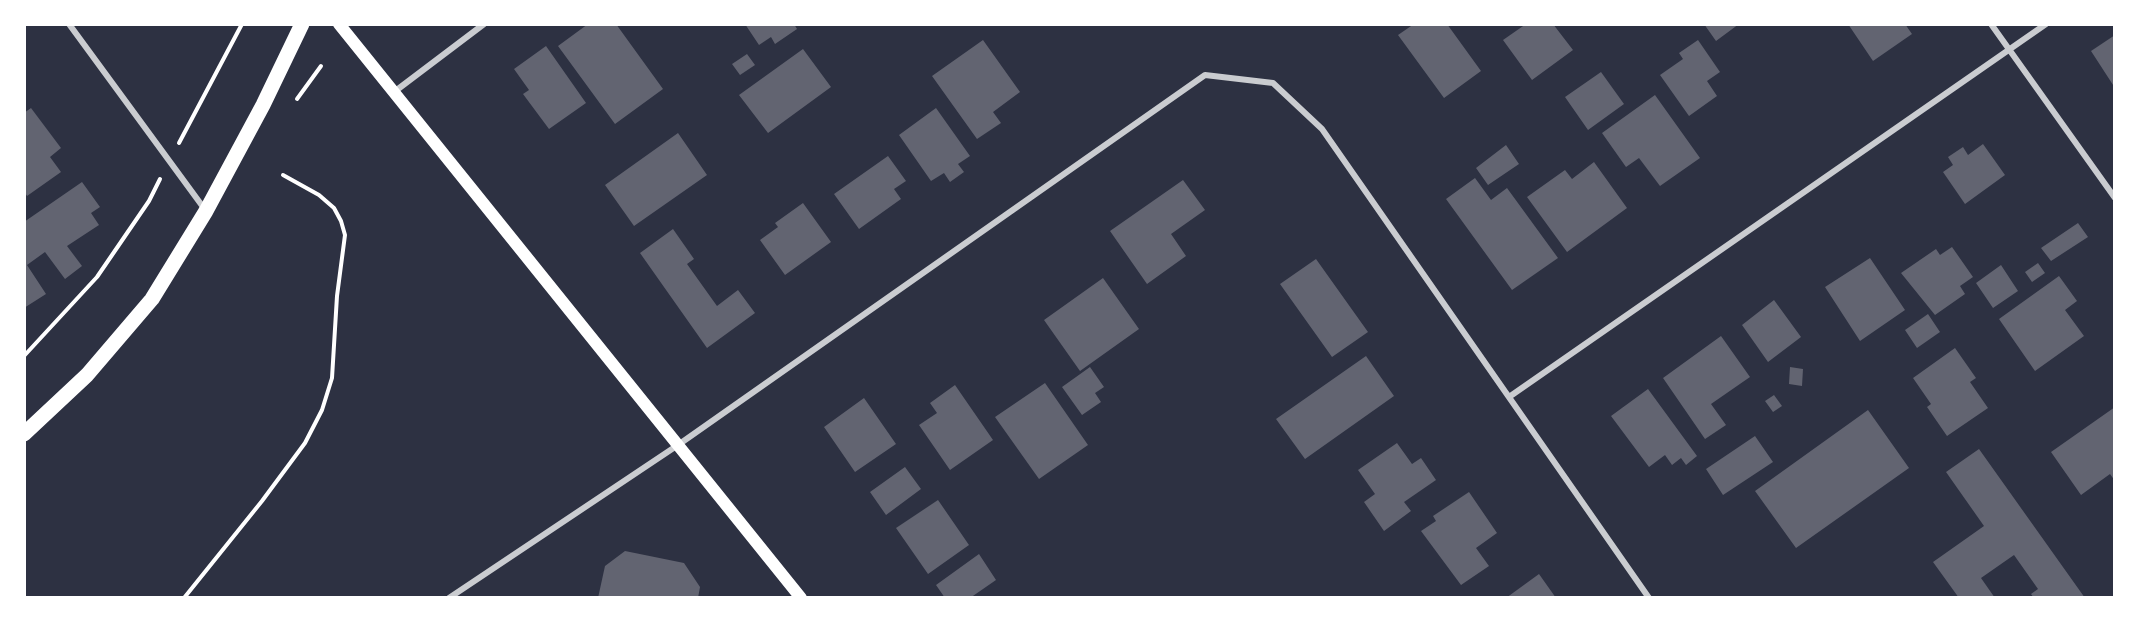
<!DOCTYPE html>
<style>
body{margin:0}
#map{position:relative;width:2139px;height:622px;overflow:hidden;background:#2d3142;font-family:"Archivo Narrow",sans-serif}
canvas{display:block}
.frame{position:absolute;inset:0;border:26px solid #fff;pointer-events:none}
</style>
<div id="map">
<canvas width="2139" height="622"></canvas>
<div class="frame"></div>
</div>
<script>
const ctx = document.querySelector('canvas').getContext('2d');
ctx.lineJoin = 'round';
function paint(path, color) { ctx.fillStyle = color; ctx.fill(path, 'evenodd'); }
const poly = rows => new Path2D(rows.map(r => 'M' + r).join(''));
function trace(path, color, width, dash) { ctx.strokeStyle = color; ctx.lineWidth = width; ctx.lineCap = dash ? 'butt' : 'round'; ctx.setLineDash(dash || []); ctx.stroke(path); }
paint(poly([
 [588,24,616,24,663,89,615,124,558,46],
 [745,24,794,24,797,29,775,44,771,37,759,45],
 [1414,24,1447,24,1481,71,1444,98,1398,35],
 [1526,24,1553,24,1573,50,1532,80,1503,40],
 [1704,24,1739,24,1716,41],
 [1848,24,1905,24,1912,34,1873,61],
 [2115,35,2115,88,2091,51],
 [983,40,1020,92,993,112,1001,123,977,139,932,76],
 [1698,40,1720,72,1707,81,1717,96,1689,116,1660,75,1683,59,1679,53],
 [546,46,586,103,549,129,523,94,529,90,514,69],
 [803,49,831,87,768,133,739,95],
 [747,54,755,65,740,75,732,64],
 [1601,72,1624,104,1588,130,1565,97],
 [1655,95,1700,158,1660,186,1639,158,1626,167,1602,133],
 [31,108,61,148,50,157,61,172,27,196,24,191,24,113],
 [936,108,970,156,958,164,964,172,950,182,944,173,931,181,899,135],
 [678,133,707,175,634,226,605,185],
 [1983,144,2005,175,1965,204,1943,172,1953,165,1948,157,1963,147,1968,155],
 [1506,145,1519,164,1488,185,1476,168],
 [888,156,906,181,894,189,901,199,859,229,834,194],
 [1594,162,1627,208,1567,252,1527,197,1565,170,1572,179],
 [1475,178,1491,200,1507,188,1558,258,1512,290,1446,199],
 [1183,180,1205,210,1171,234,1186,256,1147,284,1110,231],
 [82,182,100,207,91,213,99,225,67,246,82,266,65,279,45,252,27,265,46,294,24,308,24,222],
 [803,203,831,242,785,275,760,240,778,227,775,223],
 [2078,223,2088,237,2051,261,2041,248],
 [673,229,694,259,687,264,717,306,738,290,755,313,707,348,640,253],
 [1952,247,1973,277,1960,286,1965,294,1935,315,1901,273,1936,249,1940,255],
 [1870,258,1905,310,1860,341,1825,287],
 [1316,259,1368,332,1332,357,1280,284],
 [2038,263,2045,273,2032,282,2025,272],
 [2001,265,2018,291,1993,308,1976,283],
 [2059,276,2077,301,2065,310,2084,336,2035,371,1999,319],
 [1103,278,1139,329,1080,371,1044,320],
 [1774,300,1801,337,1768,362,1742,325],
 [1928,314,1940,332,1917,348,1905,330],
 [1721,336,1750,377,1711,404,1726,425,1705,439,1663,378],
 [1955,348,1976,378,1970,382,1988,408,1947,436,1927,407,1931,404,1913,378],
 [1366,356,1394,396,1305,459,1276,419],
 [1090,367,1104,387,1095,393,1101,402,1082,415,1062,387],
 [1790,367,1803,369,1802,386,1789,384],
 [1045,383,1088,445,1039,479,995,417],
 [955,385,993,440,950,470,919,425,937,413,930,403],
 [1648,389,1697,456,1686,465,1681,458,1672,465,1665,455,1649,467,1611,416],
 [1774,395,1782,406,1773,412,1765,401],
 [864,398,896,444,855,472,824,427],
 [2115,407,2115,481,2110,474,2081,495,2051,452],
 [1868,410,1909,468,1796,548,1755,491],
 [1755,436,1773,462,1723,495,1706,469],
 [1397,443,1412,464,1421,458,1436,480,1404,502,1411,511,1384,531,1364,502,1375,494,1358,470],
 [1979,449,2085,598,2034,598,2031,594,2038,589,2014,555,1981,578,1995,598,1959,598,1933,562,1984,526,1946,472],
 [905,467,921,489,886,515,870,492],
 [1469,492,1497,533,1476,548,1489,566,1461,585,1421,531,1436,521,1433,516],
 [938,500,969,545,928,574,896,528],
 [625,551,684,563,700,587,698,598,598,598,605,566],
 [979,554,996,580,970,598,945,598,936,585],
 [1539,574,1556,598,1506,598]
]), '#626471');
trace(poly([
 [297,99,321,66],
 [179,143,242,24],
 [24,356,97,277,149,201,160,179],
 [184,598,262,501,305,443,322,410,332,378,337,296,345,235,341,221,334,208,319,195,283,175]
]), '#fff', 4);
trace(poly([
 [69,24,206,211],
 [1991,24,2115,198],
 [394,92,484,24],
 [1509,397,2046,24],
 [449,598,678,445,1205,75,1273,83,1322,129,1649,598]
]), '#caccd0', 6);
trace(poly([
 [339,24,801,598]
]), '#fff', 12);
trace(poly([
 [24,434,87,375,152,299,206,211,263,105,302,24]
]), '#fff', 15);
</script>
